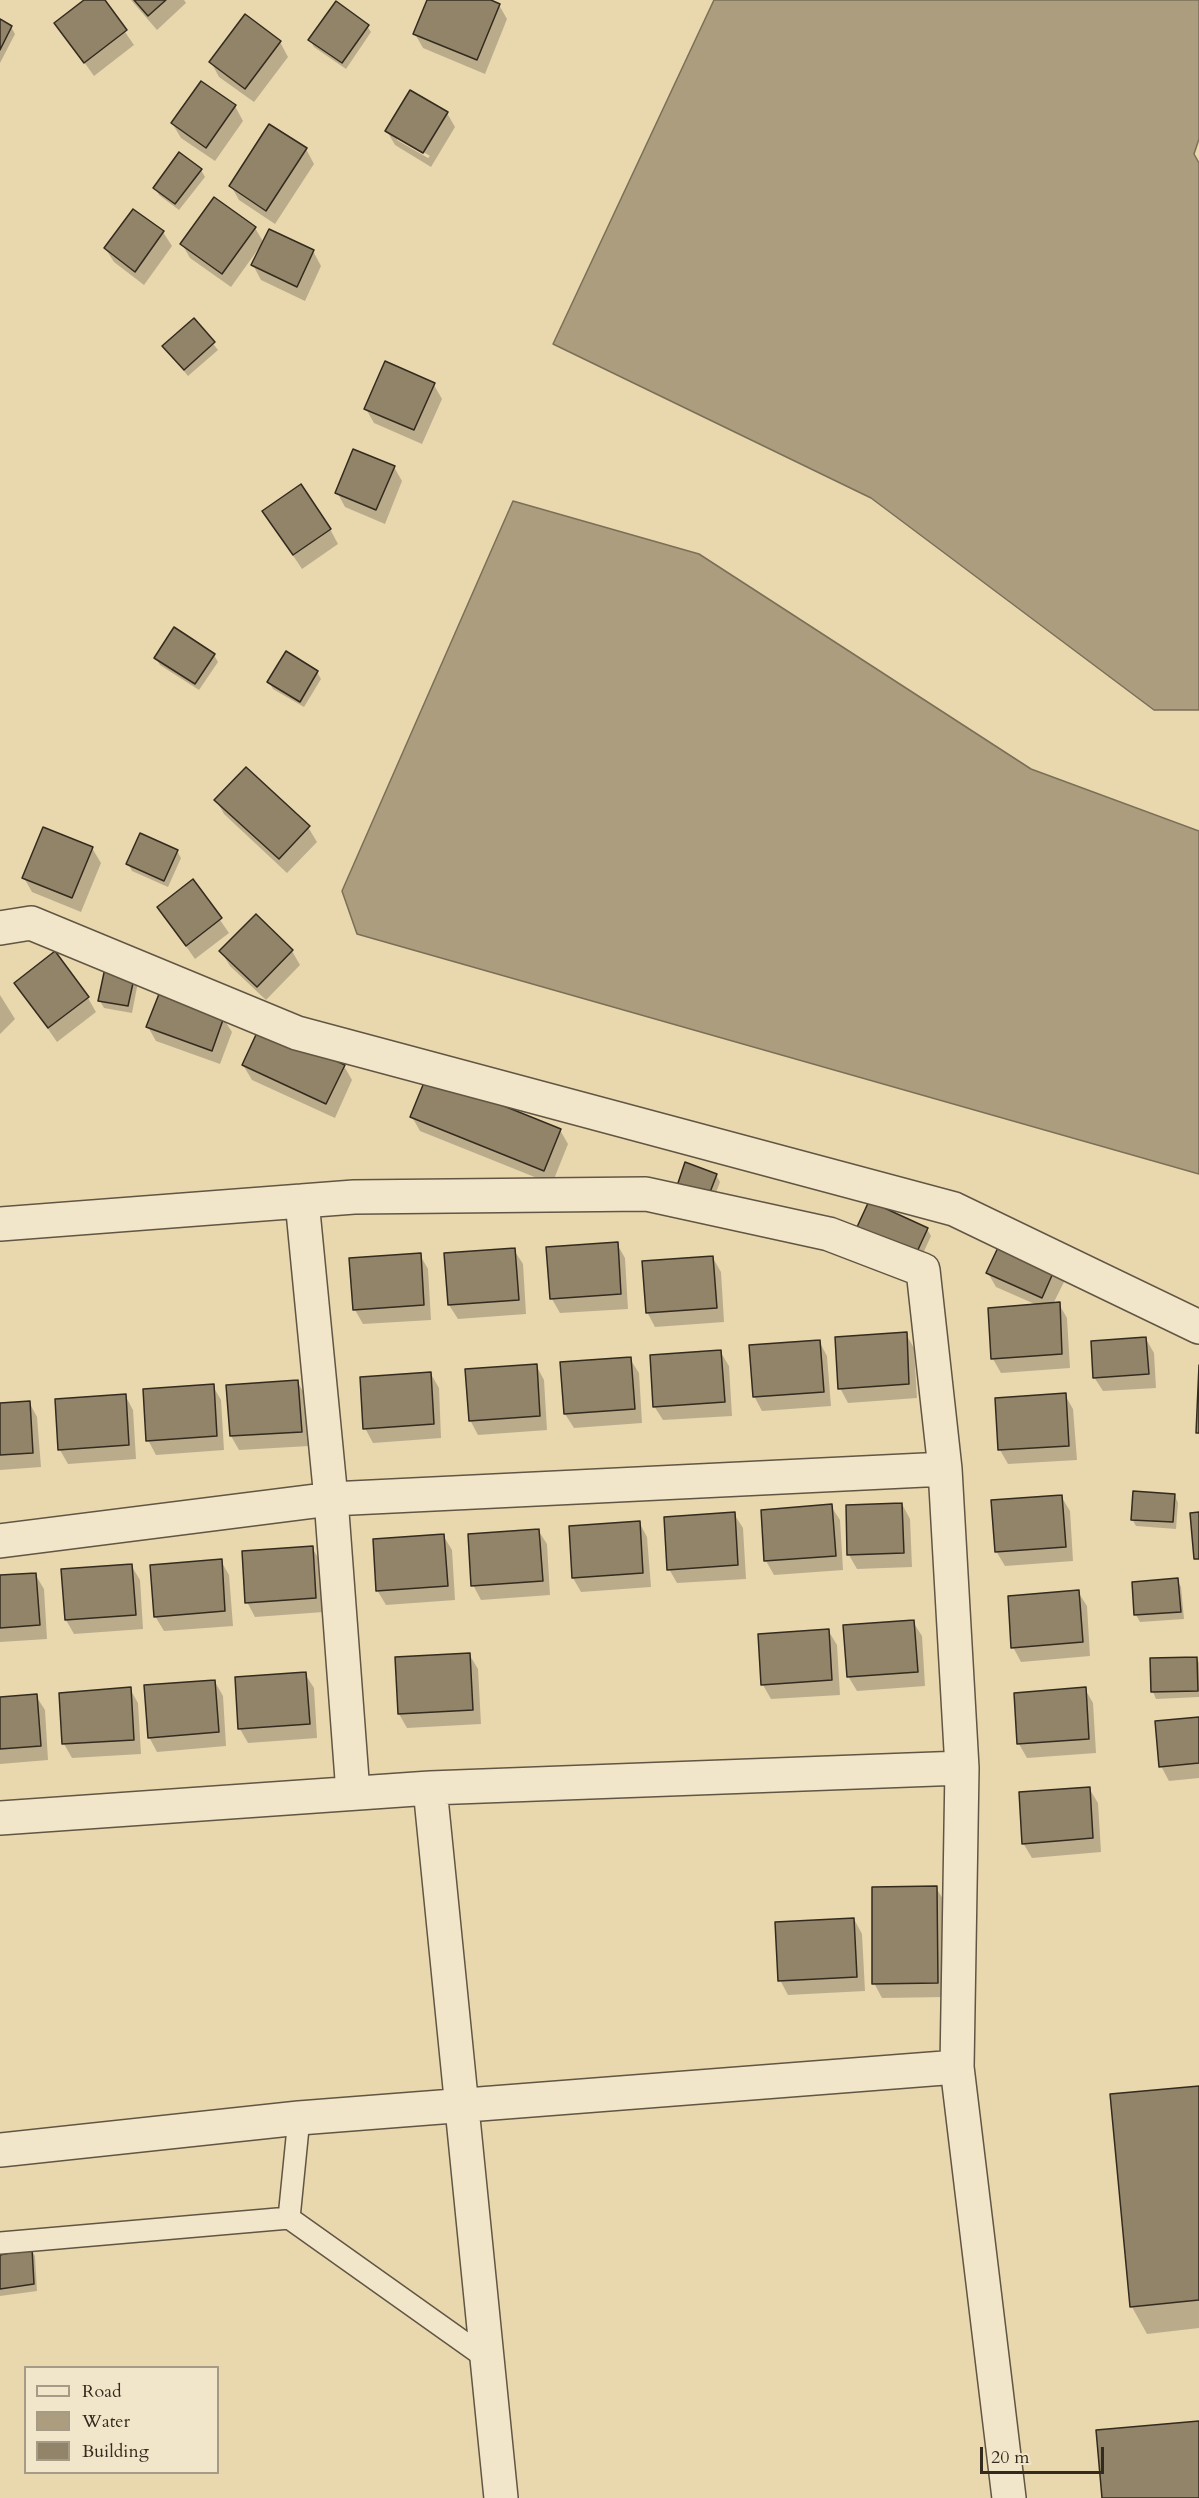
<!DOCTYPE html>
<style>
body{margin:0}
#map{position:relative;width:1199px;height:2498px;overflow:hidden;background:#e9d7ae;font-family:Cardo,serif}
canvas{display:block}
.legend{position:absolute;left:24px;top:2366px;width:195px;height:108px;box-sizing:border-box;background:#f1e5ca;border:2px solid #a59b86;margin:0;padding:8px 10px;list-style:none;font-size:18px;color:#342b1f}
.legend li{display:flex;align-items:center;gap:12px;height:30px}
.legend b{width:30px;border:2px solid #a59b86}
.scale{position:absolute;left:980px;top:2447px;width:124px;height:27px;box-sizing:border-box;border:3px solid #342b1f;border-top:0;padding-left:8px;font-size:18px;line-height:21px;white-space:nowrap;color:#342b1f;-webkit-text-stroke:4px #f1e5ca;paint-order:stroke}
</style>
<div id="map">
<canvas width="1199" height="2498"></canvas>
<ul class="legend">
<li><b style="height:8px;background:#f1e5ca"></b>Road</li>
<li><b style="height:16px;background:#ab9d7d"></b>Water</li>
<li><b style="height:16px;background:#928469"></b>Building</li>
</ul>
<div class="scale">20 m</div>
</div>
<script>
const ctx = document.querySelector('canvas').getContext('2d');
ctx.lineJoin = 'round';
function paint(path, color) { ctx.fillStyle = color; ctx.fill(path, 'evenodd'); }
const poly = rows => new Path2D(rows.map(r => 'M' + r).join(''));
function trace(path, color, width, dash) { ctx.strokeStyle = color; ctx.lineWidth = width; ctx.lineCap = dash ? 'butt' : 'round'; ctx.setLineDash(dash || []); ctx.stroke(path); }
const water = poly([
 [714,0,1199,0,1199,139,1194,154,1199,163,1199,710,1154,710,871,498,553,344,714,0],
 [513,501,699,554,1031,769,1199,831,1199,1174,357,934,342,891,513,501]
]);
paint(water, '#ab9d7d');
trace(water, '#7b6f57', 1.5);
paint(poly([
 [86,0,103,0,134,45,94,76,56,23],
 [131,0,184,0,186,3,157,30],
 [428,0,487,0,499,5,507,19,485,74,423,48,415,34],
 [0,21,11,27,15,34,0,63],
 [367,26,371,32,346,69,314,47,310,40],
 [280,42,288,57,254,102,219,77,211,62],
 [235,106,243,121,215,161,181,138,172,123],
 [447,113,455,127,431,167,395,145,387,131],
 [397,136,430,156,428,158,397,140],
 [306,149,314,164,275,224,239,200,231,186],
 [201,170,205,177,179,210,159,195,155,188],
 [215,199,255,228,264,243,313,251,321,266,305,301,261,280,253,265,259,248,231,287,190,258,182,244],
 [133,211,163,232,172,246,144,285,114,262,105,248],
 [194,320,218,350,188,376,164,346],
 [434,385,442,399,422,444,374,423,366,409],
 [394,467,402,481,385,524,345,507,337,492],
 [264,512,330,529,338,544,302,569],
 [287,653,317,672,321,679,304,707,273,689,269,682],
 [214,655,218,662,199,690,160,665,156,658],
 [216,800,308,827,317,842,287,873,224,814],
 [92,848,101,863,81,912,32,892,24,878],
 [177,851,181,858,168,887,132,871,128,864],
 [193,881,229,933,195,959,158,907],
 [221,951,292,951,300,965,266,1000,230,966],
 [106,970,138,982,132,1013,104,1008,100,1001],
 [16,983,88,998,96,1012,57,1042],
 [0,995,15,1019,0,1034],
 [223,1018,232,1032,220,1064,156,1041,148,1027],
 [243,1065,344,1066,352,1080,335,1118,252,1080],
 [412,1117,560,1130,568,1144,552,1184,420,1131],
 [716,1175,720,1182,711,1206,681,1196],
 [859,1227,927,1229,931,1236,920,1260],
 [1002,1241,1065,1280,1053,1304,1059,1304,1067,1318,1070,1368,1001,1373,993,1359,1037,1305,996,1287,988,1273],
 [617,1244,625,1258,628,1309,560,1313,552,1299,548,1249],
 [514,1250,523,1264,526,1314,458,1319,449,1305],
 [420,1255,428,1269,431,1320,363,1324,355,1310],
 [713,1258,721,1272,724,1322,655,1327,647,1312],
 [906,1334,914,1348,917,1398,848,1403,840,1388],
 [1146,1339,1154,1353,1156,1388,1103,1391,1094,1377],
 [819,1341,827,1356,831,1406,762,1411,754,1396],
 [720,1351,729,1366,732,1416,663,1420,654,1406],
 [630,1359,639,1373,642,1423,574,1428,565,1414],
 [536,1365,544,1380,547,1430,478,1435,470,1420],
 [431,1374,439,1388,441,1438,373,1443,365,1428],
 [297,1381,305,1395,309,1446,239,1450,231,1436],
 [213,1386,221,1400,224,1450,156,1455,148,1440],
 [125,1395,133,1410,136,1459,68,1464,60,1450],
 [1065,1395,1073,1409,1077,1460,1008,1464,1000,1450,996,1400],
 [29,1402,37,1417,41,1467,0,1470,0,1404],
 [1061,1496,1070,1511,1073,1561,1005,1566,996,1551],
 [1175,1496,1178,1503,1176,1529,1136,1526,1132,1519],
 [902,1504,910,1519,912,1567,857,1569,849,1555,847,1507],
 [831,1506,840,1520,843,1570,774,1575,766,1561],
 [734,1514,743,1528,746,1579,677,1583,669,1569],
 [639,1522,647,1537,651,1587,581,1592,573,1578],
 [538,1530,547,1544,550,1595,481,1600,473,1585],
 [443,1535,452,1550,455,1600,386,1605,377,1590],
 [312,1548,321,1562,324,1612,255,1617,247,1602],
 [221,1561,229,1575,233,1626,164,1631,155,1616],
 [131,1565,140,1580,143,1629,74,1634,66,1620],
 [35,1574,44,1589,47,1639,0,1642,0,1577],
 [1177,1580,1181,1587,1184,1619,1140,1622,1136,1615,1133,1583],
 [1078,1592,1087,1606,1090,1656,1021,1662,1013,1647],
 [913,1622,922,1636,925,1686,857,1691,848,1676],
 [828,1630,837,1645,840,1695,771,1699,763,1685,760,1635],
 [469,1654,478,1669,481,1724,407,1728,399,1714],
 [1197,1658,1199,1663,1199,1697,1156,1699,1153,1692],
 [305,1674,314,1688,317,1738,248,1743,240,1729,236,1679],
 [215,1682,223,1696,226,1746,157,1752,149,1737],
 [130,1689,138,1703,141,1754,72,1758,64,1744],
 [1085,1689,1093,1703,1096,1753,1027,1758,1019,1744],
 [36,1696,45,1710,48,1760,0,1764,0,1698],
 [1199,1719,1199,1778,1169,1781,1161,1766],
 [1089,1788,1098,1803,1101,1852,1032,1858,1023,1843],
 [936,1888,945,1902,946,1997,882,1998,874,1983],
 [854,1919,862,1934,865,1991,788,1995,780,1980],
 [1199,2087,1199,2328,1147,2334,1132,2307],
 [31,2250,35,2256,37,2291,0,2296,0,2256]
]), '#0003');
const building = poly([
 [84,0,105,0,127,30,84,63,54,23,84,0],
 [134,0,166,0,148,16,134,0],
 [427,0,491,0,500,4,477,60,413,34,427,0],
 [336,1,369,25,342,63,308,40,336,1],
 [245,14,281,41,245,89,209,62,245,14],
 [0,19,12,26,0,50,0,19],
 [201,81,236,105,206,148,171,123,201,81],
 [410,90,448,112,423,153,385,131,410,90],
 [269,124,307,148,266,211,229,186,269,124],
 [179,152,202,169,175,204,153,188,179,152],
 [214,197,256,227,222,274,180,244,214,197],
 [133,209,164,231,135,272,104,248,133,209],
 [269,229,314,250,297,287,251,265,269,229],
 [194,318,215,342,184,370,162,346,194,318],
 [385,361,435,383,414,430,364,409,385,361],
 [353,449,395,466,376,510,335,493,353,449],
 [301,484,331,529,293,555,262,511,301,484],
 [174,627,215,654,195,684,154,658,174,627],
 [286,651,318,671,300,702,267,682,286,651],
 [246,767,310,826,279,859,214,800,246,767],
 [43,827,93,847,72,898,22,878,43,827],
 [140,833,178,850,164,881,126,864,140,833],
 [193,879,222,918,186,946,157,907,193,879],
 [256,914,293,950,257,987,219,951,256,914],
 [55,951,89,997,48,1028,14,983,55,951],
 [105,968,135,974,128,1006,98,1001,105,968],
 [159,994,224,1017,212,1051,146,1027,159,994],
 [260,1026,345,1065,326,1104,242,1065,260,1026],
 [427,1075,561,1129,544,1171,410,1117,427,1075],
 [685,1162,717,1174,707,1200,676,1189,685,1162],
 [869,1201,928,1228,916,1254,857,1227,869,1201],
 [1002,1239,1057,1264,1042,1298,986,1273,1002,1239],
 [618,1242,621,1294,550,1299,546,1247,618,1242],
 [515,1248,519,1300,448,1305,444,1253,515,1248],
 [421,1253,424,1305,353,1310,349,1258,421,1253],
 [713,1256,717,1308,646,1313,642,1261,713,1256],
 [1060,1302,1062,1354,991,1359,988,1308,1060,1302],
 [907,1332,909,1384,838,1389,835,1337,907,1332],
 [1146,1337,1149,1374,1093,1378,1091,1341,1146,1337],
 [820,1340,824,1392,753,1397,749,1345,820,1340],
 [721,1350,725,1402,653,1407,650,1355,721,1350],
 [631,1357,635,1409,564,1414,560,1362,631,1357],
 [537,1364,540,1416,469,1421,465,1369,537,1364],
 [1199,1365,1199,1433,1196,1433,1199,1365],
 [431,1372,434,1424,363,1429,360,1377,431,1372],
 [298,1380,302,1432,230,1436,226,1385,298,1380],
 [214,1384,217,1436,146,1441,143,1389,214,1384],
 [1066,1393,1069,1446,998,1450,995,1398,1066,1393],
 [126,1394,129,1445,58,1450,55,1399,126,1394],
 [30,1401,33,1453,0,1455,0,1403,30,1401],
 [1133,1491,1175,1494,1173,1522,1131,1520,1133,1491],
 [1062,1495,1066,1547,995,1552,991,1500,1062,1495],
 [902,1503,904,1553,847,1555,846,1505,902,1503],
 [832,1504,836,1556,764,1561,761,1510,832,1504],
 [735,1512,738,1565,667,1570,664,1517,735,1512],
 [1199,1512,1199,1559,1194,1559,1190,1513,1199,1512],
 [640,1521,643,1573,572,1578,569,1526,640,1521],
 [539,1529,543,1581,471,1586,468,1534,539,1529],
 [444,1534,448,1586,376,1591,373,1539,444,1534],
 [313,1546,316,1598,245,1603,242,1551,313,1546],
 [222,1559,225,1611,154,1617,150,1565,222,1559],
 [132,1564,136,1615,65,1620,61,1569,132,1564],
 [36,1573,40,1625,0,1628,0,1575,36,1573],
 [1178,1578,1181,1612,1134,1615,1132,1582,1178,1578],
 [1079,1590,1083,1642,1011,1648,1008,1596,1079,1590],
 [914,1620,918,1672,847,1677,843,1625,914,1620],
 [829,1629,832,1680,761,1685,758,1634,829,1629],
 [470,1653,473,1710,398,1714,395,1657,470,1653],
 [1197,1657,1198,1691,1151,1692,1150,1658,1197,1657],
 [306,1672,310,1724,238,1729,235,1677,306,1672],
 [215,1680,219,1732,148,1738,144,1685,215,1680],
 [131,1687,134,1740,62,1744,59,1693,131,1687],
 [1086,1687,1089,1739,1017,1744,1014,1693,1086,1687],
 [37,1694,41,1746,0,1749,0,1697,37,1694],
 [1199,1717,1199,1763,1159,1767,1155,1721,1199,1717],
 [1090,1787,1093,1838,1022,1844,1019,1792,1090,1787],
 [937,1886,938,1983,872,1984,872,1887,937,1886],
 [854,1918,857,1977,778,1981,775,1922,854,1918],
 [1199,2086,1199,2300,1130,2307,1110,2094,1199,2086],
 [32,2248,34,2284,0,2289,0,2255,32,2248],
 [1199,2421,1199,2498,1102,2498,1096,2430,1199,2421]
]);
paint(building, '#928469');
trace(building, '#342b1f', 1.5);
const service = poly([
 [289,2218,299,2118],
 [0,2243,289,2218,486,2358]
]);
const minor = poly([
 [0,928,31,923,297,1033,954,1209,1199,1327],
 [302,1201,331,1499,353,1793],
 [0,1224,354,1197,646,1194,829,1234,923,1270,945,1469],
 [0,1541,331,1499,945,1469,962,1768,957,2067,1009,2498],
 [430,1788,501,2498],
 [0,1818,430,1788,962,1768],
 [0,2150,299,2118,957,2067]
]);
trace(service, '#615643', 24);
trace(minor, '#615643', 36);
trace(service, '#f1e5ca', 21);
trace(minor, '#f1e5ca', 33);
</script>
